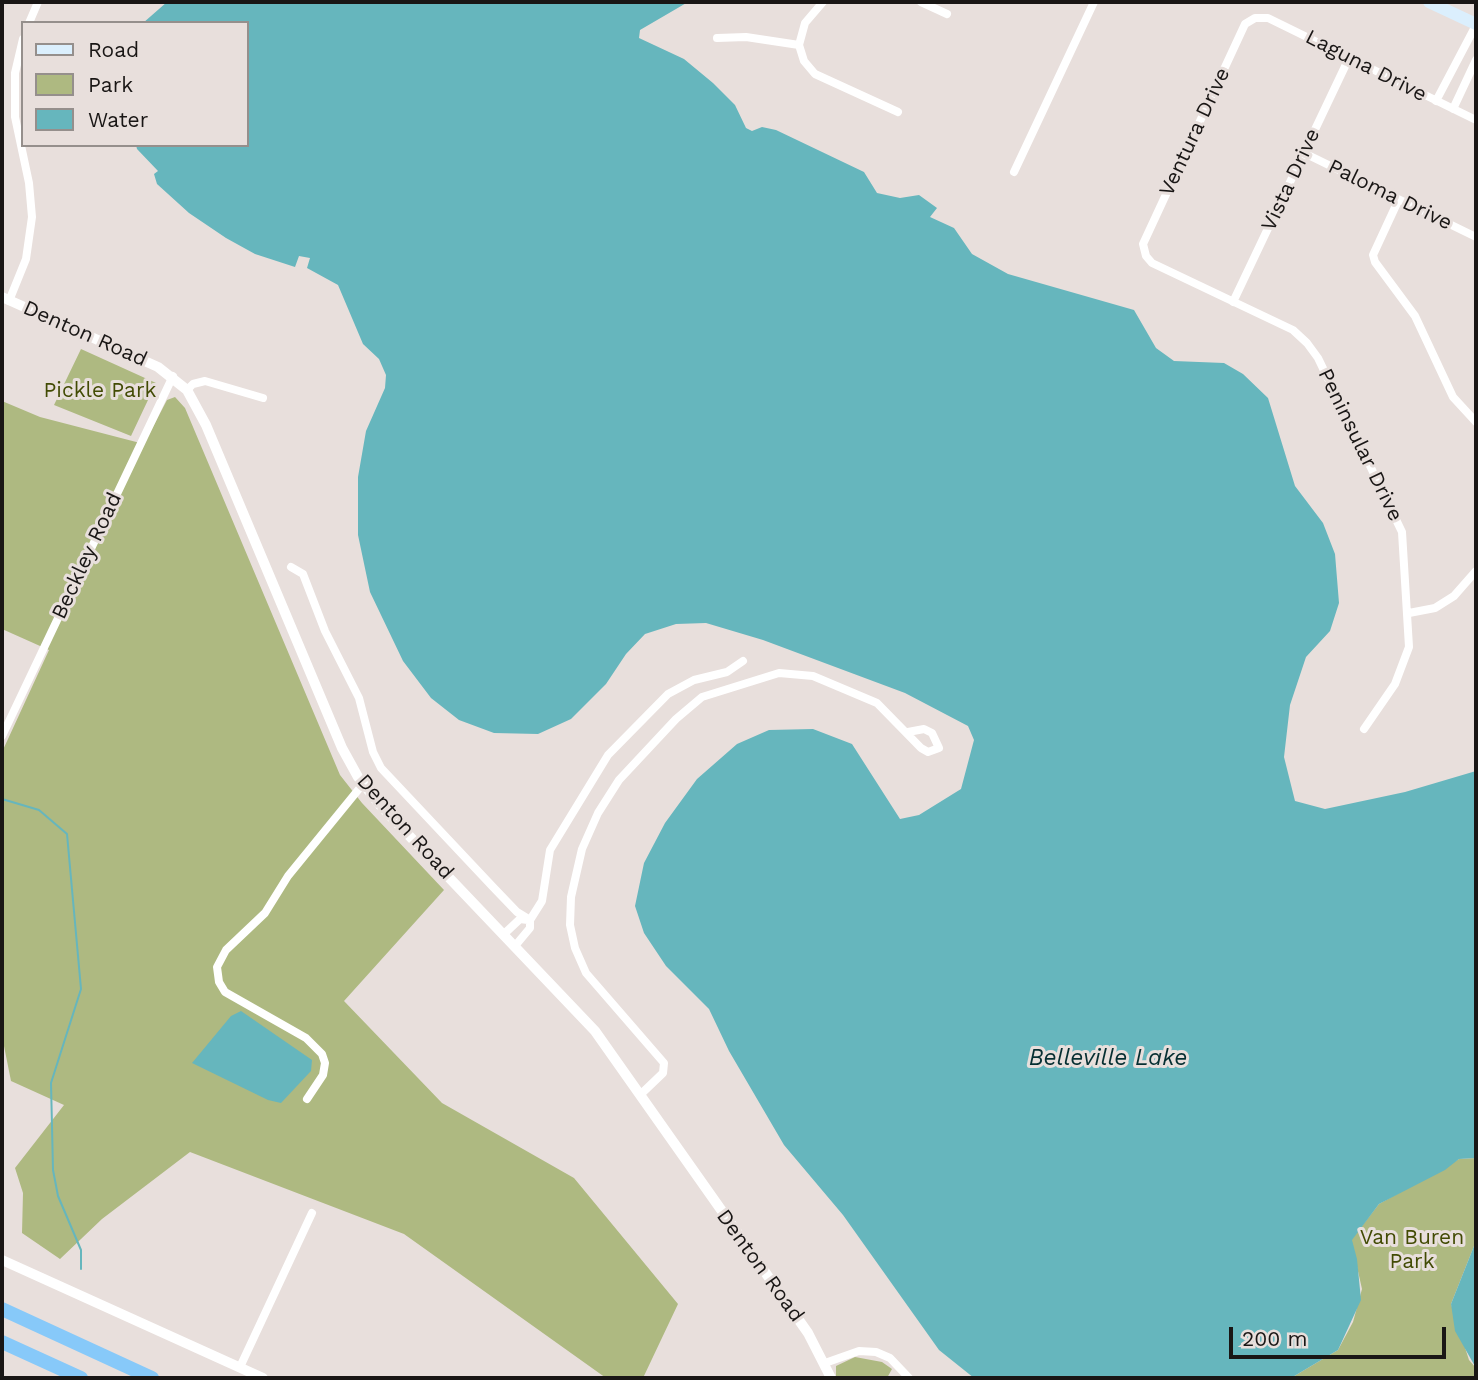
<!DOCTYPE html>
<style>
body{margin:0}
#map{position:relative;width:1478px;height:1380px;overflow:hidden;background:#e8dfdc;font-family:"Work Sans",sans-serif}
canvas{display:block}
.frame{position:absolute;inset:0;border:4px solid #191615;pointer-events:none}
.legend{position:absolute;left:21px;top:21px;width:228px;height:126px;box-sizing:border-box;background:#e8dfdc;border:2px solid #958f8c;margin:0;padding:9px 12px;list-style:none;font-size:21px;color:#191615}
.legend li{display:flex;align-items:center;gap:14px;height:35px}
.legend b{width:35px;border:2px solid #958f8c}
.scale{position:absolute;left:1229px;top:1327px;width:217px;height:32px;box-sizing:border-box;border:4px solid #191615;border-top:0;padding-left:9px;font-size:21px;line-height:24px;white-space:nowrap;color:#191615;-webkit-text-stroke:5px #e8dfdc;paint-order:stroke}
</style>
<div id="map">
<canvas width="1478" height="1380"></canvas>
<div class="frame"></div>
<ul class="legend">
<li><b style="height:9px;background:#dbeffd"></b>Road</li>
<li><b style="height:19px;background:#aeb981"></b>Park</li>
<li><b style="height:19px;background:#66b6bd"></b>Water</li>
</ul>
<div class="scale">200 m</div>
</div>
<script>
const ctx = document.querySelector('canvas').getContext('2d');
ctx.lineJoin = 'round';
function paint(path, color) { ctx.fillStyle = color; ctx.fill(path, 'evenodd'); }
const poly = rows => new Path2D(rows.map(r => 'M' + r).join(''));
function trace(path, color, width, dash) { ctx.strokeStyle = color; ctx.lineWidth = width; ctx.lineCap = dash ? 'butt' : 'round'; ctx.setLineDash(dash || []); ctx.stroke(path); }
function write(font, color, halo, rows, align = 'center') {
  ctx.font = font + ' "Work Sans",sans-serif'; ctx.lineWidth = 6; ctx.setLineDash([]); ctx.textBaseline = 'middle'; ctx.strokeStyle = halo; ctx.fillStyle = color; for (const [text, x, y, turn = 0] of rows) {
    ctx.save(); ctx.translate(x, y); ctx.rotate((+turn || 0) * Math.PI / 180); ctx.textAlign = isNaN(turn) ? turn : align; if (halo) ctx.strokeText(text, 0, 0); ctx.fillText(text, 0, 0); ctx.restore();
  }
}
paint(poly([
 [81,349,156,383,131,436,54,405],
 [175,397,185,408,340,775,362,803,444,890,344,1001,442,1103,574,1178,678,1304,643,1378,606,1378,404,1234,190,1152,102,1219,60,1259,22,1233,23,1193,15,1168,64,1105,11,1081,2,1036,2,752,49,650,2,629,2,401,40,417,144,444,167,400],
 [1476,1158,1476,1241,1451,1304,1469,1360,1476,1368,1476,1378,1291,1378,1338,1350,1353,1322,1362,1289,1351,1240,1379,1204,1459,1159],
 [855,1357,882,1362,892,1369,887,1378,836,1378,836,1366]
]), '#aeb981');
paint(poly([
 [167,2,688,2,640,30,639,38,684,59,713,83,735,105,746,128,752,131,762,127,776,130,864,172,877,193,900,198,919,195,937,208,930,217,954,228,972,254,1008,274,1134,310,1156,348,1174,361,1224,363,1243,374,1268,398,1295,486,1323,523,1335,554,1339,603,1330,631,1306,657,1290,705,1284,757,1295,801,1325,809,1405,792,1476,771,1476,1158,1459,1159,1445,1170,1379,1204,1352,1240,1357,1259,1361,1300,1338,1350,1291,1378,974,1378,939,1350,843,1215,784,1145,729,1051,709,1009,666,966,644,933,635,906,644,863,665,823,697,779,737,744,769,730,813,729,852,744,900,819,919,815,961,789,974,740,968,726,905,693,763,640,706,623,676,624,645,634,626,654,606,684,571,719,538,734,494,733,459,720,431,698,403,661,370,592,358,535,358,477,366,431,385,388,386,375,379,359,363,344,338,285,307,268,310,258,299,256,295,267,255,254,226,238,189,213,157,184,154,174,158,171,137,149,136,145,247,145,247,23,143,23],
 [241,1011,312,1060,311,1071,281,1103,268,1100,192,1063,231,1016],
 [1476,1241,1476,1368,1455,1331,1451,1304]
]), '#66b6bd');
trace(poly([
 [2,799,39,810,67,834,81,989,51,1083,53,1170,58,1196,81,1250,81,1269]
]), '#66b6bd', 2);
trace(poly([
 [921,2,947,14],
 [29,23,38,2],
 [717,38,746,37,799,45,804,61,815,74,898,112],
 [799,45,805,23,823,2],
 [1436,101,1476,25],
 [1453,109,1476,60],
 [1304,153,1476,237],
 [1014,172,1094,2],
 [1398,201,1373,255,1375,262,1415,316,1453,397,1476,422],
 [9,301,26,259,32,217,29,183,15,117,15,73,23,39],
 [1233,302,1349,58],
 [187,390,193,384,205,381,263,398],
 [291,567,303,574,325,631,359,698,373,752,381,768,493,887,517,912,530,920],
 [1409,613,1435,608,1454,596,1476,571],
 [1364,729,1395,684,1409,647,1402,532,1318,358,1307,343,1293,330,1152,263,1146,256,1143,244,1245,24,1255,18,1268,18,1476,120],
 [2,736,173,376],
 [504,934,520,919,528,920],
 [515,946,530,928,530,920,542,901,550,850,608,755,668,694,694,680,727,672,743,661],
 [640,1095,663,1073,664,1063,586,973,575,948,570,925,571,897,582,849,598,813,619,780,676,719,702,697,779,673,813,676,877,703,921,748,928,752,939,748,932,733,924,729,908,732],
 [307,1099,323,1075,325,1063,322,1054,306,1038,225,992,219,982,217,967,226,950,265,913,288,876,363,784],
 [825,1363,859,1351,876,1352,890,1358,909,1378],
 [240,1367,312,1213]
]), '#fff', 8);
trace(poly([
 [2,297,158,367,187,390,206,425,342,748,358,777,378,803,595,1031,808,1333,831,1378],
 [2,1260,263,1378]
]), '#fff', 10);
trace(poly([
 [1429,2,1476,24]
]), '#dbeffd', 12);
trace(poly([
 [2,1309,152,1378],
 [2,1342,81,1378]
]), '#87c9f9', 14);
write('21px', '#191615', '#e8dfdc', [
 ["Laguna Drive",1366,66,27],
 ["Ventura Drive",1195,132,-65],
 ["Vista Drive",1291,180,-65],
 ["Paloma Drive",1390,195,26],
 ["Denton Road",85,334,24],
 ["Peninsular Drive",1360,445,64],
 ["Beckley Road",87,556,-65],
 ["Denton Road",405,827,48],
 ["Denton Road",760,1266,54]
]);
write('21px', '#424b04', '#e8dfdc', [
 ["Pickle Park",100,391],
 ["Van Buren",1412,1238],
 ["Park",1412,1262]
]);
write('italic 23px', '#062f32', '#e8dfdc', [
 ["Belleville Lake",1108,1058]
]);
</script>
